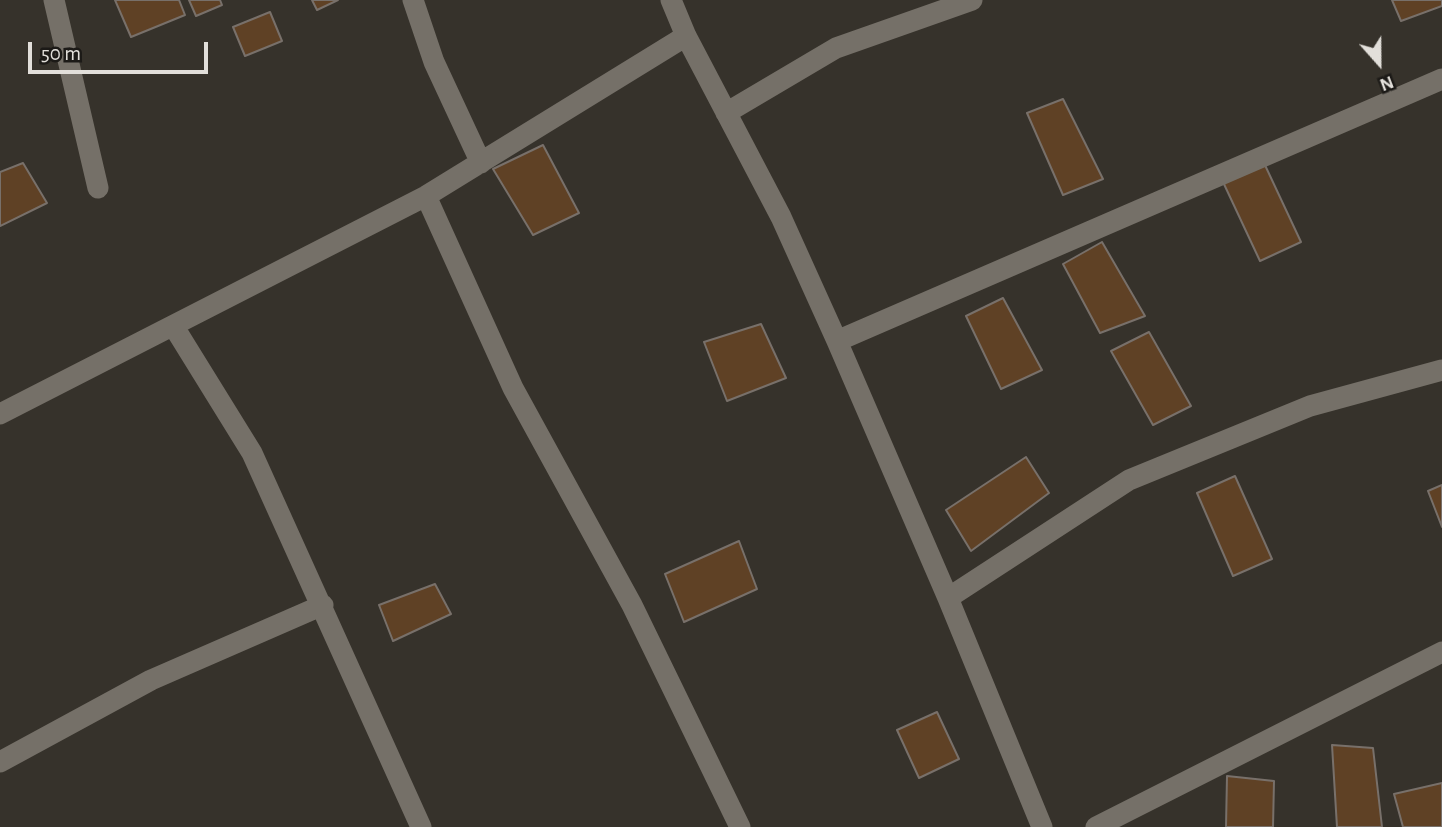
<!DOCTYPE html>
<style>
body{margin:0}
#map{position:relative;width:1442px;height:827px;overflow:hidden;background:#36322b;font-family:"Alegreya Sans",sans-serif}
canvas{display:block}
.north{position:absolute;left:1344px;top:28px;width:70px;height:70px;-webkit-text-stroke:5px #1c1a17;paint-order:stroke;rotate:159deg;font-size:19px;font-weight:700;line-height:28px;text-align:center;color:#e2dfda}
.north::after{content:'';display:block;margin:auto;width:24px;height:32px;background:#e2dfda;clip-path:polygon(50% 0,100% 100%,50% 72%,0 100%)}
.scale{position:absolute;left:28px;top:42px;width:180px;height:32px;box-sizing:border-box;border:4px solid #e2dfda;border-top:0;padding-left:9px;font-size:21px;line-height:24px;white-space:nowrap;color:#e2dfda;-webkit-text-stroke:5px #1c1a17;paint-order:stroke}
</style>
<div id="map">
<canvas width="1442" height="827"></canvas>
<div class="north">N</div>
<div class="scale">50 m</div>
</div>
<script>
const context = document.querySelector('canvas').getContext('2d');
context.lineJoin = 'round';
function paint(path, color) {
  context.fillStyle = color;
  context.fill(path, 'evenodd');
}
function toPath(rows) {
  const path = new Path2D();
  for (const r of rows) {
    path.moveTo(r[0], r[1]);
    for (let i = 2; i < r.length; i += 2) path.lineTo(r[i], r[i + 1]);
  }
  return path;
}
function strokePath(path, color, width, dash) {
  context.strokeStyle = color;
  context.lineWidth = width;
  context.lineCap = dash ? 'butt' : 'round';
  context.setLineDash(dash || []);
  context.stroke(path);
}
const building = toPath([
 [115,0,179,0,185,15,131,37,115,0],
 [189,0,220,0,222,5,196,16,189,0],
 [312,0,338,0,317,10,312,0],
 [1392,0,1442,0,1442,6,1401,21,1392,0],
 [270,12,282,41,245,56,233,27,270,12],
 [1063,99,1103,179,1063,195,1027,113,1063,99],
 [543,145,579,213,533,235,493,169,543,145],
 [23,163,47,203,0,226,0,172,23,163],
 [1264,163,1301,242,1260,261,1223,182,1264,163],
 [1102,242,1145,316,1100,333,1063,264,1102,242],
 [1003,298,1042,370,1001,389,966,316,1003,298],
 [761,324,786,378,727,401,704,342,761,324],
 [1149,332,1191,406,1153,425,1111,351,1149,332],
 [1026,457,1049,493,971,551,946,510,1026,457],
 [1235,476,1272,559,1233,576,1197,493,1235,476],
 [1442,485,1442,527,1428,491,1442,485],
 [739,541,757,589,684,622,665,574,739,541],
 [435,584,451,614,393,641,379,605,435,584],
 [937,712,959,759,919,778,897,730,937,712],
 [1332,745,1373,748,1382,827,1337,827,1332,745],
 [1227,776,1274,781,1273,827,1226,827,1227,776],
 [1442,783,1442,827,1403,827,1394,794,1442,783]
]);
paint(building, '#5f4125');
strokePath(building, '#78706a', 2);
strokePath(toPath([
 [54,0,98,188],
 [413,0,434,62,481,163],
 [671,0,686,36,781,217,837,341,948,598,1042,827],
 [726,113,836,48,972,0],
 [426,196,513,388,632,605,740,827],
 [174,327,252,453,421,827],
 [837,341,1442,79],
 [0,414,426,196,686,36],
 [948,598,1129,480,1310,406,1442,370],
 [0,762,151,680,323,605],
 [1096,827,1442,652]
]), '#757068', 21);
</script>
